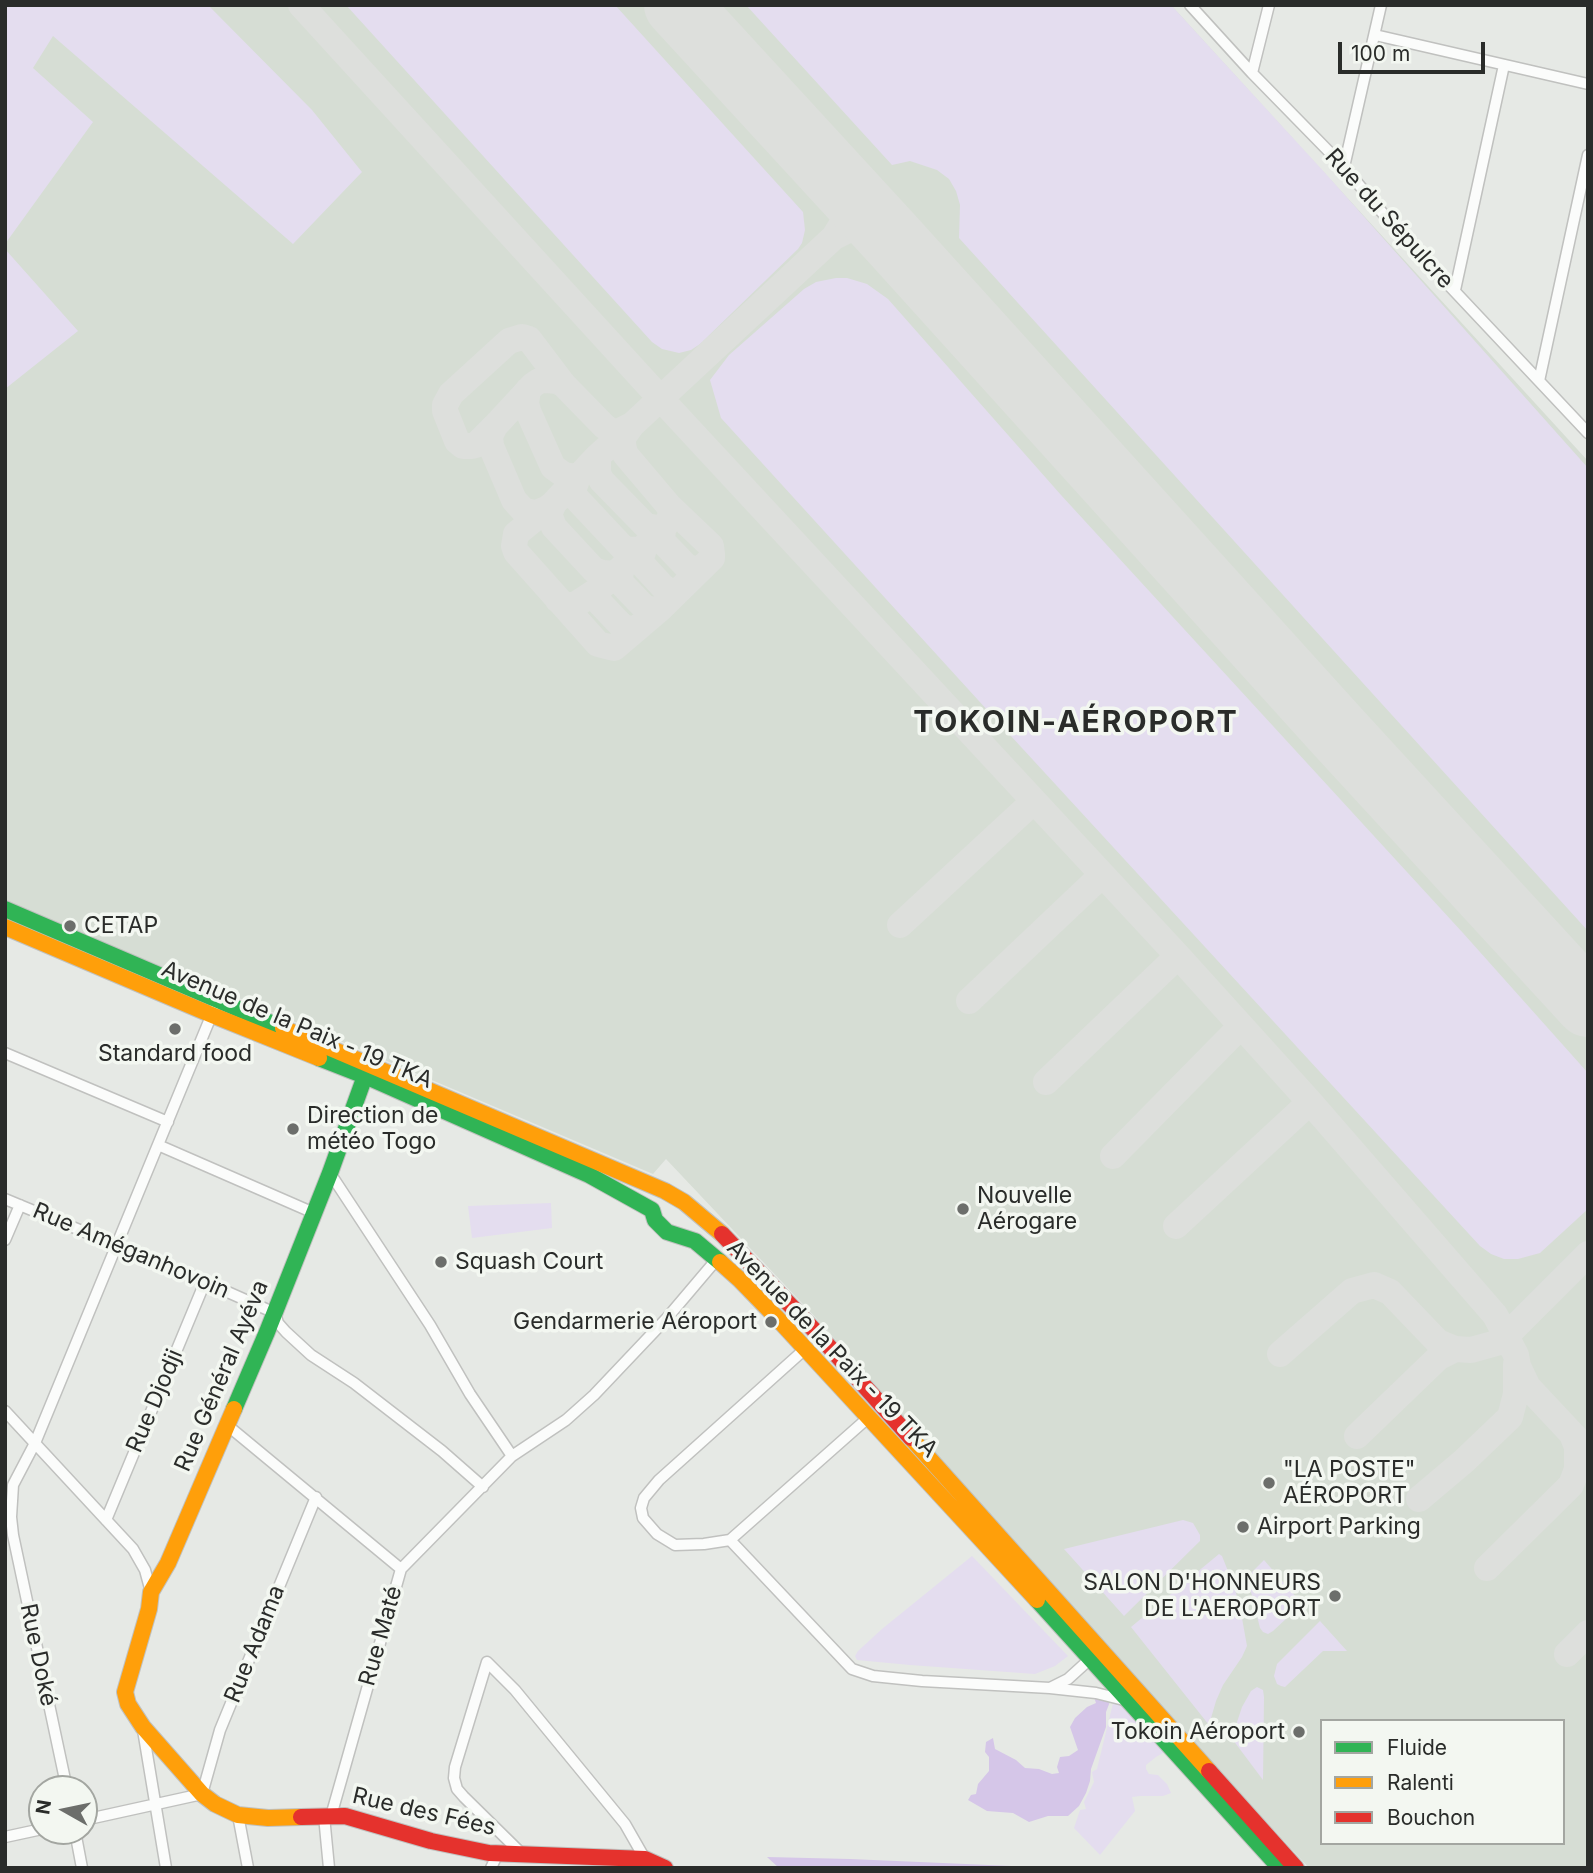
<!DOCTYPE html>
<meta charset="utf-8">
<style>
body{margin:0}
#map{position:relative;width:1593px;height:1873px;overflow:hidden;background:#e6e9e5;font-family:Inter,sans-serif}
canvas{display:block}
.frame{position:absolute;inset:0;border:7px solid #2a2c2a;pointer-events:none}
.legend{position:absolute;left:1320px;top:1719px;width:245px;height:126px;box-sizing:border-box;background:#f3f7f1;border:2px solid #a3a6a1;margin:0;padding:9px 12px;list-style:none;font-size:21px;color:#2a2c2a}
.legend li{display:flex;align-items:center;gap:14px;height:35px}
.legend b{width:35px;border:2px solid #a3a6a1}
.north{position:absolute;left:28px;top:1775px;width:70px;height:70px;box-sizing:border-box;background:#f3f7f1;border:2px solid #a3a6a1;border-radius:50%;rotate:279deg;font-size:19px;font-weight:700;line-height:28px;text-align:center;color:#2a2c2a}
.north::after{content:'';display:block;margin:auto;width:24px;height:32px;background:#6c6e6b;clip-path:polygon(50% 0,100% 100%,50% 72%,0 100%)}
.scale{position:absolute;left:1338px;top:42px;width:147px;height:32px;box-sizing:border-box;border:4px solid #2a2c2a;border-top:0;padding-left:9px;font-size:21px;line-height:24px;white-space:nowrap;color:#2a2c2a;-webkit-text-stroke:5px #f3f7f1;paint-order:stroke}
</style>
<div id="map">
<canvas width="1593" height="1873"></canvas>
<div class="frame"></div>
<ul class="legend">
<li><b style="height:9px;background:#30b455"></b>Fluide</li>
<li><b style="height:9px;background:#ff9f0a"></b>Ralenti</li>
<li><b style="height:9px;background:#e5322d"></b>Bouchon</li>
</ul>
<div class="north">N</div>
<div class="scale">100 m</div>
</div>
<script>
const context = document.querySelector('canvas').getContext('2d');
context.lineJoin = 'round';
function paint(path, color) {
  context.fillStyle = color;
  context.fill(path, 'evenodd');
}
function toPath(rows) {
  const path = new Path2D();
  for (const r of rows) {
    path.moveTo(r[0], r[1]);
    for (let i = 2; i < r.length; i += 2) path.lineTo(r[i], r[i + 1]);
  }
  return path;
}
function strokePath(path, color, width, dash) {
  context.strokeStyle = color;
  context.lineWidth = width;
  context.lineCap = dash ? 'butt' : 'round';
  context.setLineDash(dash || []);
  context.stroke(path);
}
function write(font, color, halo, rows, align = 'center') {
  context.font = font + ' Inter,sans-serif';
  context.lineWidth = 7;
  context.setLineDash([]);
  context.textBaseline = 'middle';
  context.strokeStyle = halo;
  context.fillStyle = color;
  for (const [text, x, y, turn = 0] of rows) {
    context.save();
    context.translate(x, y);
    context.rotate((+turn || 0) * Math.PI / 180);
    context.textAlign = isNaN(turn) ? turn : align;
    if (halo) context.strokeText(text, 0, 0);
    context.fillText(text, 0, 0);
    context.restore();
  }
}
paint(toPath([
 [5,5,1171,5,1588,461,1588,1868,1309,1868,1139,1683,817,1319,666,1159,653,1174,220,990,5,903],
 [1322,1721,1563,1721,1563,1843,1322,1843]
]), '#d6ddd4');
paint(toPath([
 [5,5,208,5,312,110,362,172,293,244,53,36,33,68,93,122,5,244],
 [346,5,615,5,803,212,805,230,802,243,798,249,700,344,691,350,679,353,662,349,652,342],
 [746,5,1171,5,1326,174,1588,468,1588,931,959,238,960,205,956,191,949,179,937,170,910,161,892,165],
 [5,249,78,331,5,389],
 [836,278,847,278,867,284,888,299,1061,495,1463,933,1588,1073,1588,1209,1540,1253,1518,1259,1504,1259,1491,1254,1480,1246,999,723,721,418,710,380,729,355,804,289,816,282],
 [551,1203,552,1228,472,1238,468,1206],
 [1183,1520,1193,1523,1200,1535,1200,1541,1124,1616,1064,1549],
 [1219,1554,1222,1556,1234,1586,1240,1607,1247,1646,1242,1657,1223,1685,1216,1701,1209,1725,1131,1627],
 [972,1556,1068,1656,1055,1666,1035,1674,910,1665,857,1660,855,1656,858,1651,882,1629],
 [1264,1560,1302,1604,1273,1631,1268,1634,1263,1632,1260,1628,1249,1584,1252,1572],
 [1320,1621,1347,1651,1323,1651,1285,1687,1281,1686,1277,1684,1274,1676,1277,1664],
 [1257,1687,1263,1690,1264,1697,1263,1780,1233,1740,1236,1725,1242,1707,1251,1691],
 [1114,1699,1126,1700,1168,1750,1156,1757,1146,1765,1146,1769,1149,1774,1158,1775,1167,1784,1171,1793,1163,1796,1140,1796,1132,1797,1135,1811,1100,1855,1074,1828,1080,1810,1086,1809,1084,1802,1094,1782,1092,1772,1097,1769]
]), '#e4ddef');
paint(toPath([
 [1094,1697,1111,1699,1106,1712,1106,1727,1091,1769,1090,1781,1086,1793,1079,1806,1068,1816,1048,1816,1029,1822,1013,1813,987,1811,968,1800,971,1795,976,1794,978,1784,989,1771,989,1757,985,1752,986,1742,993,1738,995,1749,1016,1760,1025,1768,1039,1769,1052,1774,1059,1773,1057,1767,1060,1757,1069,1756,1078,1750,1070,1727,1075,1718,1087,1707,1096,1703],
 [767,1857,850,1859,1058,1868,779,1868]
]), '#d5c6e8');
strokePath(toPath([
 [301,5,661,399,1178,956,1310,1102,1495,1315,1516,1355,1518,1366,1528,1387,1588,1451],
 [840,184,846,196,846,202,842,224,834,237,850,229,868,228,881,232,894,241],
 [563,384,557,381,546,380,539,381,533,385,495,426,476,445,472,446,463,446,457,441,445,411,445,405,451,394,509,341,522,337,529,339,563,384,604,426,611,431,618,432,632,425,622,439,625,454,669,506,711,546,712,554,712,558,661,608,614,648,598,644,516,552,514,546,516,534,554,503,598,456,632,425,834,237],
 [528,390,526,403,528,411,553,467,564,475,578,477,573,491,576,498,623,548,631,550,644,549],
 [495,426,490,436,491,446,514,500,523,510,530,512,536,513,546,509],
 [598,456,598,474,602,481,646,526,663,529,662,541],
 [554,503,549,514,554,527,594,570,602,573,616,574],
 [654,538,662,541,688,568,701,569],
 [644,549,640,562,665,589,671,591,678,590],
 [621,570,620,579,621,583,644,607,653,610,661,608],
 [598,590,598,601,617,621,624,628,636,629],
 [558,600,565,605,575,605,598,590,663,529,670,518,671,514,669,506],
 [900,925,1034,801],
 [969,1001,1102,875],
 [1046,1082,1178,956],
 [1113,1156,1240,1027],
 [1176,1226,1310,1102],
 [1280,1354,1352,1291,1374,1285,1390,1292,1438,1342,1455,1349,1471,1350,1500,1342,1588,1254],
 [1357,1436,1439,1357,1455,1349],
 [1419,1499,1464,1461,1510,1417,1516,1394,1516,1364],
 [1487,1568,1571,1485,1577,1469,1577,1447,1573,1437],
 [1567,1654,1588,1633]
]), '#dddfdc', 26);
strokePath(toPath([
 [677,5,894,241,1338,732,1588,1004]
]), '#dddfdc', 66);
const street = toPath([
 [1190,5,1252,73,1344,167,1396,229,1588,433],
 [1375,35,1588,84],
 [1252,73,1269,5],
 [1344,167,1381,5],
 [1455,290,1504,65],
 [1539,381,1588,155],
 [5,1053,168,1122],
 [158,1145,314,1213],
 [330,1173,430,1325,470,1394,512,1456],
 [5,1199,205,1282,275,1313,278,1323,286,1332,311,1355,354,1383,442,1451,483,1487],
 [5,1240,20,1205],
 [805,1349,659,1480,644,1498,641,1508,643,1518,657,1534,675,1545,704,1544,730,1540,869,1417],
 [5,1411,133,1549,145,1570,151,1592],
 [227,1425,401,1569],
 [106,1520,205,1282],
 [730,1540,852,1669,873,1676,922,1681,1050,1688,1096,1693,1128,1701],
 [1050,1688,1068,1679,1090,1659],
 [143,1730,166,1868],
 [67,1789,13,1535,11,1517,13,1485,35,1443,214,1009],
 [238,1815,248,1868],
 [324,1816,329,1868],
 [331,1816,401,1569,512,1456,566,1420,594,1395,667,1318,717,1259],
 [84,1820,202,1794,220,1730,316,1497],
 [75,1831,82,1868],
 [5,1837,42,1829],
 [522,1854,464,1797,457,1789,454,1778,455,1767,487,1662,515,1690,625,1824,645,1859],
 [491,1868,498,1853]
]);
const fast = toPath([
 [5,909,283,1028],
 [319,1058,365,1076,589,1175,652,1210,655,1220,667,1232,695,1241,720,1262],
 [234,1409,267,1332,330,1173,365,1076],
 [1037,1600,1280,1868]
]);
const slow = toPath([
 [5,927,212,1015,319,1058],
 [283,1028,665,1191,684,1202,722,1234],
 [720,1262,739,1279,776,1317,1037,1600],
 [234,1409,168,1563,151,1592,149,1609,125,1692,128,1704,143,1727,202,1794,215,1804,238,1815,268,1818,301,1817],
 [911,1438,1209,1771]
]);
const jam = toPath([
 [722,1234,815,1331,911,1438],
 [1209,1771,1296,1868],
 [301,1817,345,1816,431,1841,489,1853,645,1859,665,1868]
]);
strokePath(street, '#c0c1bf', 13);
strokePath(fast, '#c0c1bf', 18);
strokePath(slow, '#c0c1bf', 18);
strokePath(jam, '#c0c1bf', 18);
strokePath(street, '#fbfcfb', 10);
strokePath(fast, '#30b455', 16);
strokePath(slow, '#ff9f0a', 16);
strokePath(jam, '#e5322d', 16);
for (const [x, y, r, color] of [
 [70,926,7,"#6c6e6b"],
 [175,1029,7,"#6c6e6b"],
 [293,1129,7,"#6c6e6b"],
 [963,1209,7,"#6c6e6b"],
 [441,1262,7,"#6c6e6b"],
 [771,1322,7,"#6c6e6b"],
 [1269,1483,7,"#6c6e6b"],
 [1243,1527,7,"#6c6e6b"],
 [1335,1596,7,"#6c6e6b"],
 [1299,1732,7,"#6c6e6b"]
]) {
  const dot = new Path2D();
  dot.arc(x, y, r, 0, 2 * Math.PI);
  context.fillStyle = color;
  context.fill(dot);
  strokePath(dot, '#f3f7f1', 2.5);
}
write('23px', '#2a2c2a', '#f3f7f1', [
 ["Rue du Sépulcre",1389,219,48],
 ["Avenue de la Paix - 19 TKA",297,1025,23],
 ["Rue Améganhovoin",131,1251,23],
 ["Avenue de la Paix - 19 TKA",832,1349,46],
 ["Rue Général Ayéva",222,1376,-67],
 ["Rue Djodji",155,1401,-67],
 ["Rue Maté",381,1636,-74],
 ["Rue Adama",255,1644,-68],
 ["Rue Doké",38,1655,78],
 ["Rue des Fées",424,1812,13]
]);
write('23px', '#2a2c2a', '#f3f7f1', [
 ["CETAP",84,926],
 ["Standard food",175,1054,"center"],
 ["Direction de",307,1116],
 ["météo Togo",307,1142],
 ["Nouvelle",977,1196],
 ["Aérogare",977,1222],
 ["Squash Court",455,1262],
 ["Gendarmerie Aéroport",757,1322,"right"],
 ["\"LA POSTE\"",1283,1470],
 ["AÉROPORT",1283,1496],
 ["Airport Parking",1257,1527],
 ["SALON D'HONNEURS",1321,1583,"right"],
 ["DE L'AEROPORT",1321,1609,"right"],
 ["Tokoin Aéroport",1285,1732,"right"]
], 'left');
context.letterSpacing = '2px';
write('bold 30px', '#2a2c2a', '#f3f7f1', [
 ["TOKOIN-AÉROPORT",1076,723]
]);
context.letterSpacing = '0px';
</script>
